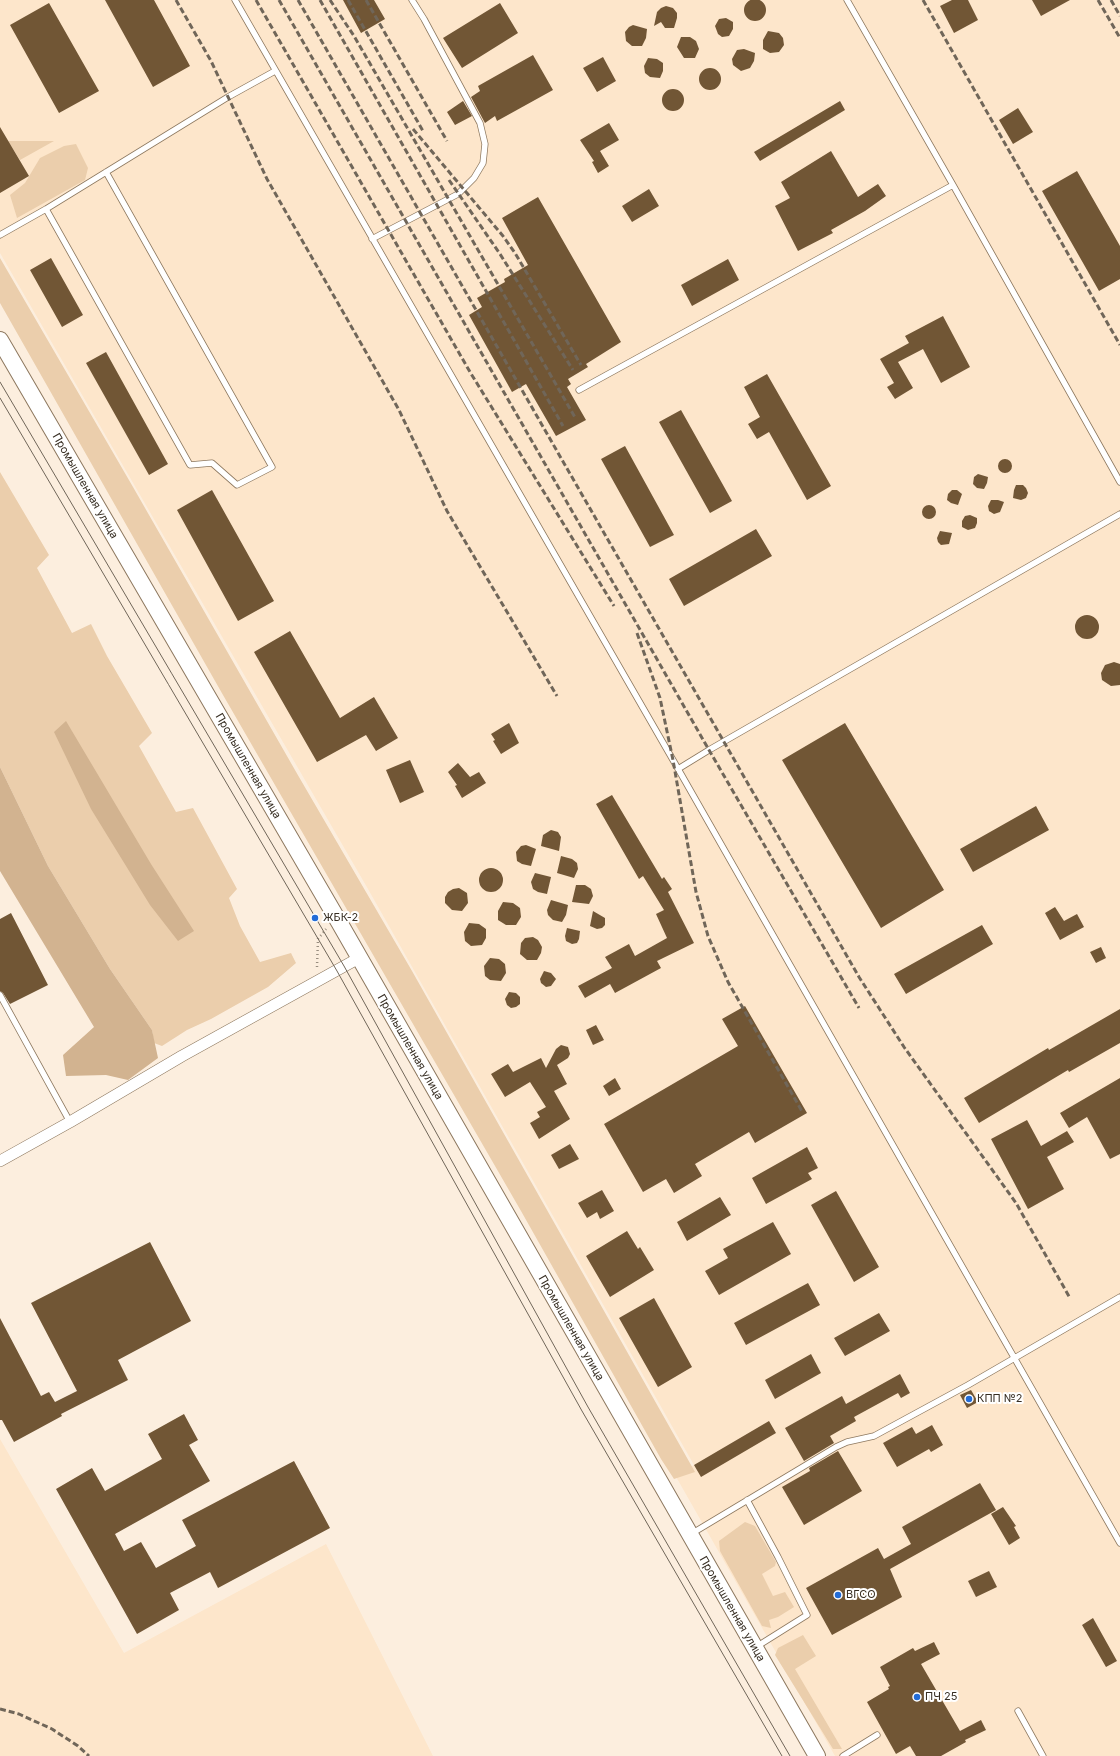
<!DOCTYPE html>
<meta charset="utf-8">
<style>
body{margin:0}
canvas{display:block;background:#fceede}
</style>
<canvas width="1120" height="1756"></canvas>
<script>
const context = document.querySelector('canvas').getContext('2d');
context.lineJoin = 'round';
function paint(path, color) {
  context.fillStyle = color;
  context.fill(path, 'evenodd');
}
function toPath(rows) {
  const path = new Path2D();
  for (const r of rows) {
    if (r.length === 3) {
      path.moveTo(r[0] + r[2], r[1]);
      path.arc(r[0], r[1], r[2], 0, 2 * Math.PI);
      continue;
    }
    path.moveTo(r[0], r[1]);
    for (let i = 2; i < r.length; i += 2) path.lineTo(r[i], r[i + 1]);
  }
  return path;
}
function strokePath(path, color, width, dash) {
  context.strokeStyle = color;
  context.lineWidth = width;
  context.lineCap = dash ? 'butt' : 'round';
  context.setLineDash(dash || []);
  context.stroke(path);
}
function write(font, color, halo, rows, align = 'center') {
  context.font = font + ' Inter,sans-serif';
  context.lineWidth = 4;
  context.setLineDash([]);
  context.textBaseline = 'middle';
  context.strokeStyle = halo;
  context.fillStyle = color;
  for (const [text, x, y, turn = 0] of rows) {
    context.save();
    context.translate(x, y);
    context.rotate((+turn || 0) * Math.PI / 180);
    context.textAlign = isNaN(turn) ? turn : align;
    if (halo) context.strokeText(text, 0, 0);
    context.fillText(text, 0, 0);
    context.restore();
  }
}
paint(toPath([
 [0,0,1120,0,1120,1756,835,1756,675,1475,694,1465,368,889,0,253],
 [0,1439,124,1653,326,1544,433,1756,0,1756]
]), '#fde6cb');
paint(toPath([
 [8,141,54,141,20,160],
 [76,144,88,168,85,180,17,218,10,195,25,183,40,158,64,146],
 [0,258,133,487,299,777,412,971,695,1472,674,1479,661,1459,521,1211,223,695,0,303],
 [0,472,49,555,37,568,72,633,91,624,107,656,152,733,139,746,176,812,193,808,237,889,229,898,240,926,260,962,291,953,296,963,268,987,211,1019,187,1030,162,1046,154,1043,152,1030,110,969,48,866,0,767],
 [745,1522,755,1526,776,1562,775,1566,762,1574,773,1596,785,1592,794,1607,778,1617,769,1620,771,1628,762,1626,720,1551,719,1541],
 [803,1635,816,1656,795,1669,842,1749,833,1749,775,1655,778,1648]
]), '#ebceac');
paint(toPath([
 [66,721,151,864,194,931,178,941,150,905,91,809,54,732],
 [0,767,48,866,110,969,152,1030,158,1058,128,1080,106,1075,66,1076,63,1055,94,1027,0,871]
]), '#d2b390');
paint(toPath([
 [755,10,11],
 [105,0,154,0,190,66,153,87],
 [343,0,374,0,385,19,361,33],
 [952,0,968,0,978,20,954,33,940,6],
 [1032,0,1070,0,1041,16],
 [49,3,99,91,59,113,10,25],
 [500,3,518,33,462,68,443,38],
 [666,6,673,8,677,13,677,18,674,28,665,28,661,22,654,26,657,12,661,8],
 [726,18,733,22,733,29,729,36,722,37,718,34,715,26,719,19],
 [633,25,647,29,646,38,642,46,632,46,626,41,625,32,629,27],
 [768,31,779,33,783,38,784,45,779,52,770,53,763,49,763,40],
 [681,37,690,37,696,41,699,49,695,58,684,58,677,47],
 [744,49,755,53,754,61,750,68,741,71,733,65,732,59,737,50],
 [533,55,553,90,497,121,495,116,485,123,471,97,480,91,478,86],
 [603,57,616,81,597,92,583,68],
 [648,58,657,59,663,63,663,71,660,78,650,77,645,73,644,66],
 [710,79,11],
 [673,100,11],
 [463,101,472,116,455,125,447,112],
 [840,101,845,110,760,161,754,152],
 [1018,108,1033,132,1013,144,999,120],
 [609,123,619,140,600,151,609,166,598,173,592,162,594,161,580,140],
 [0,127,29,176,0,193],
 [831,151,858,197,878,184,886,196,865,211,831,230,833,233,798,251,775,206,790,198,781,182],
 [1077,171,1120,246,1120,279,1099,291,1042,191],
 [649,189,659,206,632,222,622,206],
 [538,197,621,342,586,364,588,367,568,379,571,384,567,387,586,420,556,436,526,384,512,392,469,315,482,307,477,298,505,282,504,279,528,265,502,218],
 [51,258,83,315,62,327,30,270],
 [728,259,739,280,692,306,681,285],
 [943,316,970,367,941,383,923,349,898,362,913,388,895,399,887,387,894,383,880,359,909,343,905,336],
 [106,352,168,464,149,475,86,363],
 [767,374,831,486,807,500,769,432,757,439,748,424,760,417,744,387],
 [681,410,732,501,710,513,659,422],
 [625,446,674,535,650,547,601,459],
 [1005,466,7],
 [978,474,988,477,987,483,984,489,977,488,973,484,974,477],
 [1016,485,1023,485,1026,488,1028,493,1026,498,1021,500,1013,498,1014,490],
 [212,490,274,601,238,621,177,510],
 [952,490,957,490,962,494,958,505,951,503,947,500,948,494],
 [991,500,998,500,1004,502,1000,512,994,514,989,511,988,506],
 [929,512,7],
 [970,515,977,518,977,523,975,528,968,530,962,527,962,521,965,516],
 [756,529,772,556,684,606,669,579],
 [940,531,952,533,949,544,941,545,938,542,937,538],
 [1087,627,12],
 [290,631,340,718,374,697,398,738,376,751,366,735,317,762,254,652],
 [1114,662,1120,664,1120,685,1111,686,1102,680,1101,673,1105,665],
 [509,723,519,743,501,754,493,741,495,740,491,734],
 [845,723,944,890,881,928,782,760],
 [410,760,424,792,400,803,386,770],
 [458,763,470,777,479,772,486,783,462,798,455,786,457,785,448,772],
 [612,795,662,879,664,877,672,889,668,892,694,943,657,961,661,968,615,993,610,984,585,998,578,986,612,968,605,957,629,944,635,956,667,938,656,914,664,910,643,876,639,879,596,804],
 [1036,806,1049,830,973,872,960,849],
 [551,830,558,832,561,837,559,851,541,846,543,835],
 [521,846,526,845,536,849,531,866,522,864,517,861,516,852],
 [561,856,572,859,577,863,578,869,574,878,557,873],
 [491,880,12],
 [535,873,551,877,547,894,538,892,533,889,531,882],
 [576,885,585,885,591,889,593,896,589,904,572,902],
 [459,888,467,893,468,903,462,911,452,910,445,903,445,897,448,892,453,889],
 [551,900,568,905,566,915,562,922,553,920,548,915,547,910],
 [503,902,513,903,520,908,521,917,516,925,506,925,498,920,498,911],
 [1055,907,1064,921,1077,914,1084,927,1060,940,1045,913],
 [593,911,605,918,605,925,602,928,597,929,590,926],
 [11,913,48,985,10,1004,3,993,0,991,0,919],
 [469,923,479,924,486,929,486,938,482,945,471,946,465,941,464,932],
 [982,925,993,944,906,994,894,974],
 [567,928,580,931,579,939,577,943,572,944,566,941,565,936],
 [533,937,538,940,542,947,541,953,537,960,527,960,520,954,521,943,525,938],
 [1101,947,1106,958,1096,963,1090,952],
 [490,958,499,959,505,964,506,973,501,981,490,980,485,976,484,966],
 [544,971,551,973,556,979,551,986,546,987,541,983,540,979],
 [509,992,516,993,520,997,520,1004,516,1007,511,1008,507,1005,505,999],
 [745,1006,807,1113,755,1143,749,1132,695,1164,702,1176,674,1193,666,1179,643,1192,604,1124,738,1046,722,1019],
 [1120,1009,1120,1043,1069,1072,1068,1070,979,1123,964,1098,1048,1048,1049,1050],
 [596,1025,604,1040,593,1045,586,1030],
 [561,1045,568,1047,570,1054,568,1058,557,1065,567,1084,554,1091,570,1119,539,1139,530,1123,540,1117,537,1112,546,1107,530,1082,505,1097,491,1074,508,1064,513,1072,541,1058,546,1068,556,1049],
 [615,1078,621,1089,609,1096,603,1086],
 [1120,1078,1120,1154,1110,1159,1087,1117,1069,1128,1060,1113],
 [1027,1120,1041,1146,1067,1131,1074,1142,1047,1157,1064,1189,1028,1209,991,1139],
 [570,1144,579,1159,559,1169,551,1155],
 [807,1147,818,1168,808,1173,812,1179,766,1204,752,1178],
 [602,1190,614,1211,600,1219,597,1212,587,1218,578,1203],
 [836,1191,879,1267,854,1282,811,1205],
 [720,1197,731,1215,687,1241,677,1222],
 [773,1222,791,1254,719,1295,705,1271,728,1258,723,1249],
 [627,1231,638,1249,640,1247,654,1270,610,1297,586,1256],
 [150,1242,191,1321,118,1360,128,1380,61,1414,62,1416,14,1442,2,1420,0,1420,0,1318,41,1396,49,1392,55,1402,77,1391,31,1303],
 [808,1283,820,1305,746,1345,734,1323],
 [654,1298,692,1367,658,1387,619,1318],
 [879,1313,890,1331,845,1356,834,1338],
 [811,1354,821,1373,775,1399,765,1380],
 [900,1374,910,1393,901,1398,898,1393,854,1417,856,1421,830,1436,834,1443,804,1461,785,1428,842,1396,846,1404],
 [971,1390,978,1402,967,1408,960,1395],
 [184,1414,198,1440,189,1445,210,1481,115,1534,124,1551,141,1542,156,1568,196,1546,182,1520,294,1461,330,1528,218,1588,210,1572,170,1593,179,1610,137,1634,56,1489,92,1468,105,1491,162,1459,148,1434],
 [769,1421,776,1433,701,1477,694,1465],
 [932,1425,943,1445,931,1452,929,1449,897,1467,883,1443,912,1427,916,1434],
 [838,1451,862,1491,804,1525,782,1487,810,1471,809,1468],
 [980,1483,996,1510,890,1569,902,1597,832,1635,806,1588,878,1548,884,1559,911,1544,902,1527],
 [1003,1507,1016,1526,1014,1527,1020,1538,1009,1545,991,1514],
 [989,1571,997,1587,976,1597,968,1581],
 [1093,1618,1117,1661,1106,1667,1082,1625],
 [934,1642,940,1654,921,1664,960,1731,981,1720,986,1730,965,1740,966,1742,941,1756,916,1756,910,1746,896,1754,867,1702,889,1689,888,1687,890,1686,880,1667,913,1648,915,1651]
]), '#715635');
const lane = toPath([
 [235,0,673,760,1120,1543],
 [847,0,953,185,1120,482],
 [46,209,190,465,212,463,237,485,272,467,106,172],
 [0,235,46,209,228,97,275,71],
 [372,239,458,194,474,178,483,163,485,144,480,123,424,19,412,0],
 [579,390,953,185],
 [678,769,709,750,1120,514],
 [0,995,70,1122],
 [747,1500,778,1557,807,1615,756,1647],
 [691,1534,836,1447,847,1442,874,1436,968,1385,1120,1297],
 [1018,1711,1043,1756],
 [843,1756,877,1735]
]);
const street = toPath([
 [0,1161,70,1122,182,1056,359,958]
]);
const secondary = toPath([
 [0,340,339,922,817,1756]
]);
strokePath(lane, '#8d785f', 7);
strokePath(street, '#8d785f', 12);
strokePath(secondary, '#8d785f', 18);
strokePath(toPath([
 [317,967,318,939,326,929]
]), '#988d7f', 2.5, [1, 3]);
strokePath(lane, '#fff', 5.5);
strokePath(street, '#fff', 11);
strokePath(secondary, '#fff', 16);
strokePath(toPath([
 [0,382,344,966,588,1407,790,1756],
 [0,398,337,971,582,1411,782,1756]
]), '#706659', 1);
strokePath(toPath([
 [176,0,211,61,267,179,399,410,447,511,557,696],
 [256,0,470,372,614,606],
 [279,0,709,750,859,1008],
 [298,0,859,977,904,1047,1016,1203,1070,1298],
 [320,0,563,426],
 [330,0,354,36,576,419],
 [348,0,423,131],
 [366,0,447,141],
 [923,0,1120,345],
 [1098,0,1120,38],
 [1111,0,1120,16],
 [413,129,503,236,515,253,581,365],
 [449,180,500,254,573,370],
 [637,633,660,698,673,760,696,892,708,936,728,982,803,1113],
 [0,1709,19,1714,52,1729,78,1746,89,1756]
]), '#706659', 3, [6, 3]);
for (const [x, y, r, color] of [
 [315,918,4,"#236cd7"],
 [969,1399,4,"#236cd7"],
 [838,1595,4,"#236cd7"],
 [917,1697,4,"#236cd7"]
]) {
  const dot = new Path2D();
  dot.arc(x, y, r, 0, 2 * Math.PI);
  context.fillStyle = color;
  context.fill(dot);
  strokePath(dot, '#fff', 1.5);
}
write('11px', '#372e23', '#fff', [
 ["Промышленная улица",85,486,60],
 ["Промышленная улица",248,766,60],
 ["Промышленная улица",410,1047,60],
 ["Промышленная улица",571,1328,60],
 ["Промышленная улица",732,1609,60]
]);
write('11px', '#372e23', '#fff', [
 ["ЖБК-2",323,918],
 ["КПП №2",977,1399],
 ["ВГСО",846,1595],
 ["ПЧ 25",925,1697]
], 'left');
</script>
